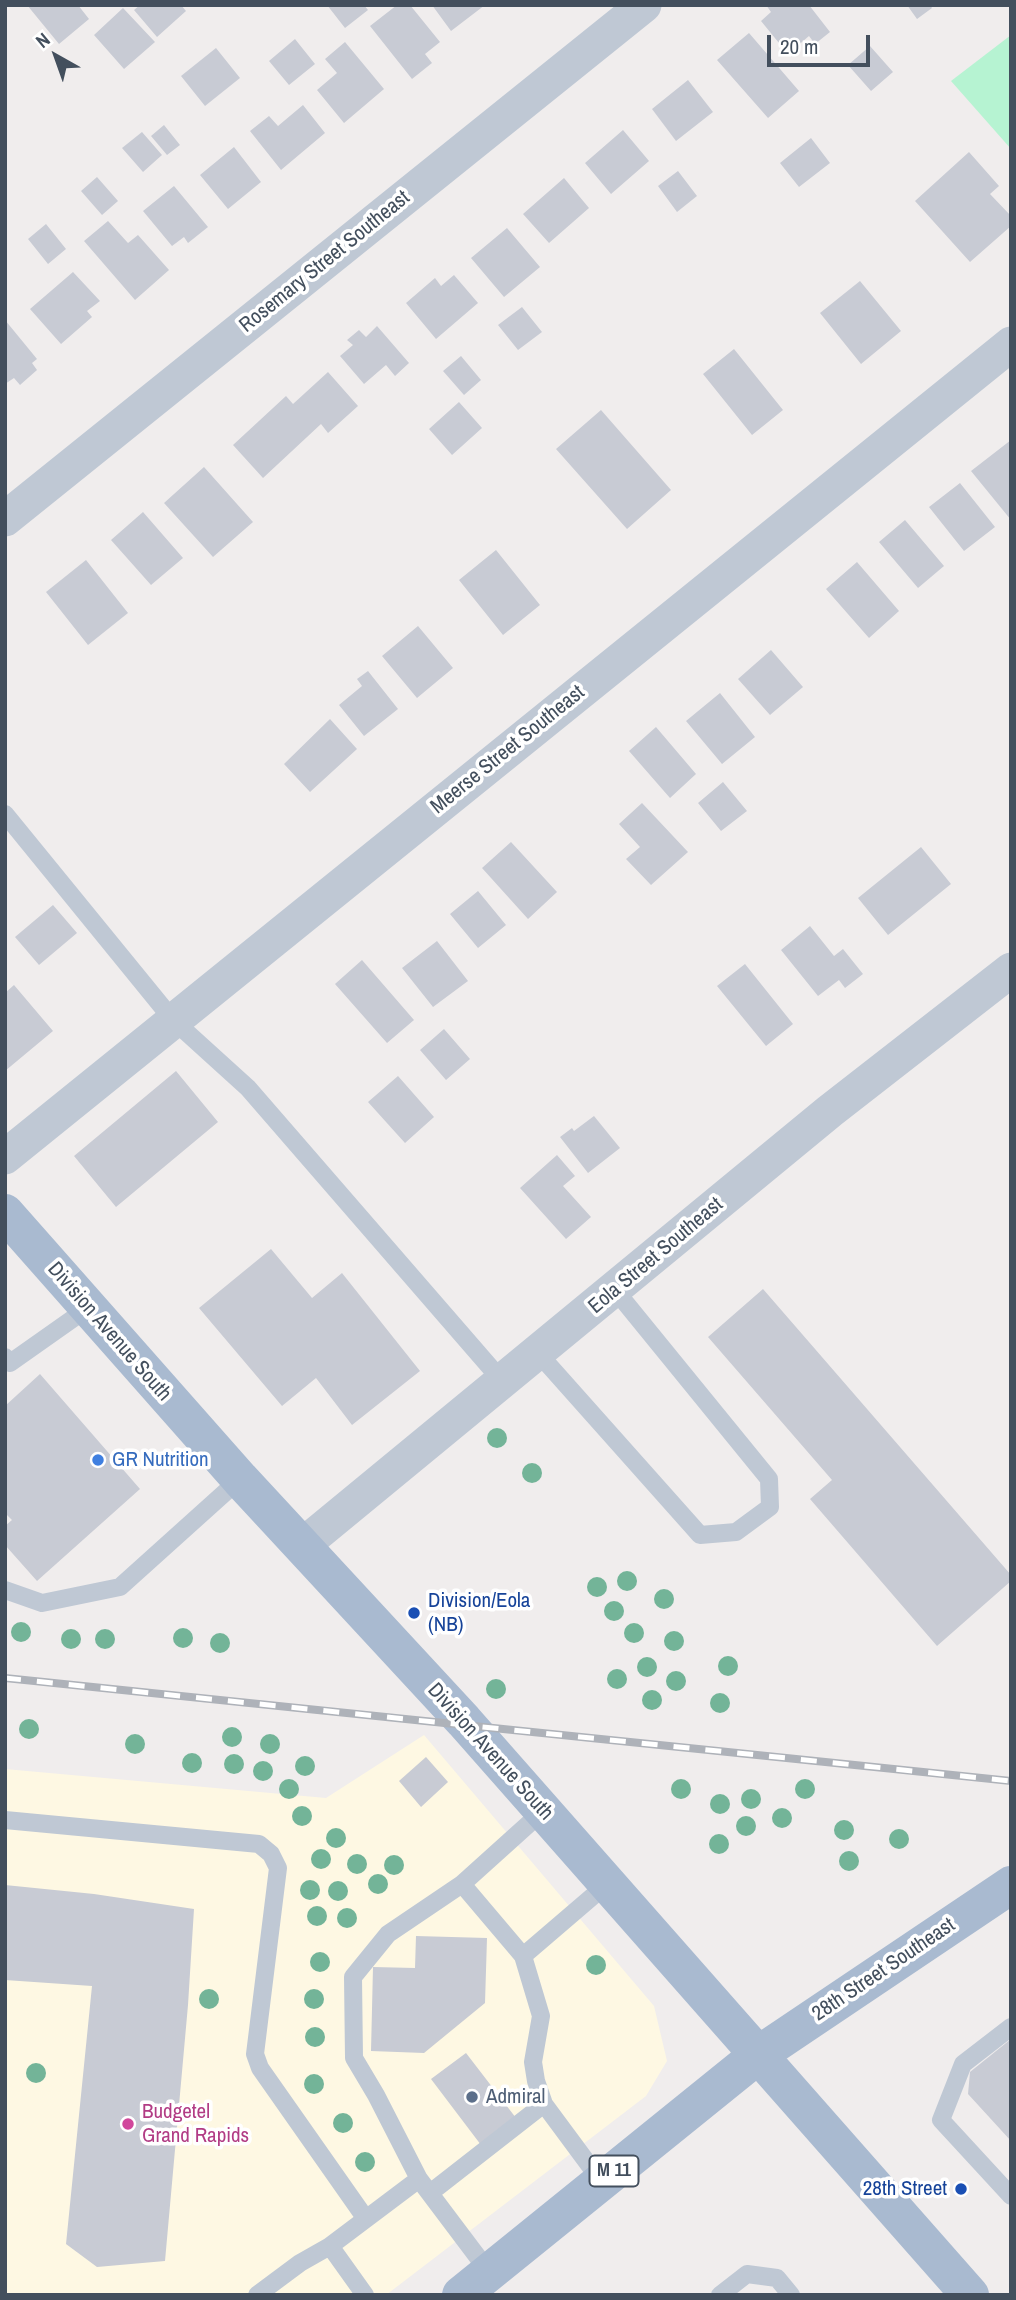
<!DOCTYPE html>
<style>
body{margin:0}
#map{position:relative;width:1016px;height:2300px;overflow:hidden;background:#f0eded;font-family:"Archivo Narrow",sans-serif}
canvas{display:block}
.frame{position:absolute;inset:0;border:7px solid #434f5d;pointer-events:none}
.north{position:absolute;left:21px;top:21px;width:70px;height:70px;-webkit-text-stroke:5px #fff;paint-order:stroke;rotate:320deg;font-size:19px;font-weight:700;line-height:28px;text-align:center;color:#434f5d}
.north::after{content:'';display:block;margin:auto;width:24px;height:32px;background:#434f5d;clip-path:polygon(50% 0,100% 100%,50% 72%,0 100%)}
.scale{position:absolute;left:767px;top:35px;width:103px;height:32px;box-sizing:border-box;border:4px solid #434f5d;border-top:0;padding-left:9px;font-size:21px;line-height:24px;white-space:nowrap;color:#434f5d;-webkit-text-stroke:5px #fff;paint-order:stroke}
</style>
<div id="map">
<canvas width="1016" height="2300"></canvas>
<div class="frame"></div>
<div class="north">N</div>
<div class="scale">20 m</div>
</div>
<script>
const context = document.querySelector('canvas').getContext('2d');
context.lineJoin = 'round';
function paint(path, color) {
  context.fillStyle = color;
  context.fill(path, 'evenodd');
}
function toPath(rows) {
  const path = new Path2D();
  for (const r of rows) {
    path.moveTo(r[0], r[1]);
    for (let i = 2; i < r.length; i += 2) path.lineTo(r[i], r[i + 1]);
  }
  return path;
}
function strokePath(path, color, width, dash) {
  context.strokeStyle = color;
  context.lineWidth = width;
  context.lineCap = dash ? 'butt' : 'round';
  context.setLineDash(dash || []);
  context.stroke(path);
}
function write(font, color, halo, rows, align = 'center') {
  context.font = font + ' "Archivo Narrow",sans-serif';
  context.lineWidth = 7;
  context.setLineDash([]);
  context.textBaseline = 'middle';
  context.strokeStyle = halo;
  context.fillStyle = color;
  for (const [text, x, y, turn = 0] of rows) {
    context.save();
    context.translate(x, y);
    context.rotate((+turn || 0) * Math.PI / 180);
    context.textAlign = isNaN(turn) ? turn : align;
    if (halo) context.strokeText(text, 0, 0);
    context.fillText(text, 0, 0);
    context.restore();
  }
}
paint(toPath([
 [424,1735,654,2006,667,2061,646,2096,386,2295,5,2295,5,1769,326,1798]
]), '#fef8e3');
paint(toPath([
 [1011,35,1011,149,951,81]
]), '#b6f3d2');
paint(toPath([
 [27,5,78,5,89,19,59,44],
 [140,5,181,5,186,11,157,37,134,10],
 [327,5,364,5,368,10,345,28],
 [397,5,410,5,440,42,425,54,432,63,412,79,370,26],
 [432,5,485,5,451,31],
 [766,5,809,5,830,32,815,44,809,36,788,54,761,21,771,12],
 [907,5,930,5,932,8,917,19],
 [123,8,155,42,124,69,94,35],
 [749,33,799,91,768,118,717,60],
 [295,39,315,64,289,85,269,61],
 [345,42,384,89,344,123,317,90,337,73,325,59],
 [870,46,893,72,871,91,848,65],
 [216,48,240,78,205,106,181,76],
 [688,80,713,112,676,141,652,109],
 [303,105,325,133,281,170,250,131,269,116,278,126],
 [164,125,180,145,167,155,151,136],
 [623,130,649,161,611,194,585,163],
 [142,132,162,155,143,172,122,148],
 [811,138,830,163,799,187,780,163],
 [234,147,261,182,228,209,200,175],
 [969,152,999,186,990,194,1011,216,1011,226,970,262,915,201],
 [678,171,697,196,677,212,658,186],
 [97,177,118,201,102,215,81,191],
 [564,178,589,208,549,243,523,214],
 [174,186,208,227,188,243,184,237,172,246,143,211],
 [108,221,128,243,138,235,169,270,135,300,84,241],
 [46,224,66,249,48,264,28,239],
 [507,228,540,267,504,297,471,258],
 [73,272,100,301,87,311,92,317,61,344,30,309],
 [454,275,478,303,436,339,406,303,435,278,441,286],
 [860,281,901,331,861,364,820,313],
 [522,307,542,332,518,350,498,325],
 [5,320,37,359,32,363,37,370,20,385,14,378,5,384],
 [377,326,409,363,395,376,386,365,364,384,340,356,353,345,347,340,359,330,366,337],
 [734,349,783,410,752,435,703,374],
 [461,356,481,380,464,395,443,371],
 [328,372,358,406,328,433,321,424,263,478,233,445,286,396,293,404],
 [459,402,482,428,452,455,429,429],
 [601,410,671,490,627,529,556,449],
 [1011,440,1011,520,971,471],
 [204,467,253,522,213,557,164,503],
 [960,483,995,527,964,551,929,507],
 [143,512,183,558,151,585,111,540],
 [905,520,944,566,918,588,879,542],
 [496,550,540,605,503,635,459,580],
 [86,560,128,613,88,645,46,592],
 [857,562,899,611,869,638,826,589],
 [418,626,453,668,417,698,382,656],
 [771,650,803,687,770,715,738,679],
 [368,671,398,709,364,736,339,705,362,686,357,679],
 [720,693,755,737,722,764,686,721],
 [330,719,357,749,310,792,284,764],
 [656,727,696,774,670,798,629,751],
 [723,782,747,811,721,831,698,803],
 [642,803,688,852,651,885,626,859,640,847,619,824],
 [511,842,557,892,528,919,482,868],
 [921,847,951,884,888,935,858,898],
 [478,891,506,925,478,948,450,914],
 [53,905,77,933,39,965,15,937],
 [810,926,834,956,843,949,863,974,845,988,839,980,818,996,781,950],
 [437,941,468,981,433,1007,402,968],
 [362,960,414,1020,387,1043,335,984],
 [745,964,793,1024,766,1046,717,986],
 [14,985,53,1031,5,1071,5,993],
 [444,1029,470,1059,446,1080,420,1050],
 [176,1071,218,1122,116,1207,74,1156],
 [398,1076,434,1117,405,1143,368,1102],
 [594,1116,620,1148,588,1173,560,1137,572,1128,574,1131],
 [557,1155,575,1176,563,1186,591,1217,566,1239,520,1188],
 [271,1249,312,1298,342,1273,420,1371,352,1425,316,1378,282,1406,199,1308],
 [763,1289,1011,1575,1011,1581,937,1646,810,1499,832,1480,708,1337],
 [40,1374,140,1489,37,1581,5,1545,5,1526,12,1520,5,1513,5,1406],
 [426,1757,448,1782,421,1807,399,1781],
 [5,1885,94,1894,194,1909,188,2005,165,2261,97,2267,66,2244,92,1986,5,1980],
 [416,1936,487,1938,485,2003,424,2053,371,2051,373,1967,415,1968],
 [1011,2039,1011,2141,968,2094,970,2072],
 [466,2053,516,2118,481,2145,431,2079]
]), '#c8cbd4');
strokePath(toPath([
 [5,814,173,1020,248,1088,503,1382],
 [538,1353,700,1535,736,1532,770,1507,769,1479,615,1290],
 [5,1357,10,1363,88,1308],
 [5,1590,42,1603,120,1587,240,1479],
 [5,1820,259,1844,271,1854,278,1868,255,2054,260,2068,366,2219],
 [462,1884,523,1956,541,2016,533,2062,536,2081,544,2104,601,2181],
 [523,1956,607,1884],
 [1011,2027,963,2064,941,2120,1011,2196],
 [430,2193,544,2104],
 [330,2246,419,2179],
 [489,2272,419,2179,376,2095,354,2058,353,1977,388,1934,462,1884,543,1811],
 [257,2295,300,2263,330,2246,365,2295],
 [720,2295,747,2274,777,2278,791,2295]
]), '#bfc8d4', 18);
strokePath(toPath([
 [5,519,644,5],
 [5,1157,1011,344],
 [303,1545,830,1111,1011,970]
]), '#bfc8d4', 35);
strokePath(toPath([
 [5,1213,240,1479,464,1721,970,2295],
 [461,2295,758,2055,1011,1885]
]), '#a9bad0', 38);
const rail = toPath([
 [5,1678,1011,1781]
]);
strokePath(rail, '#aeb2b9', 8);
strokePath(rail, '#fff', 5, [16]);
context.fillStyle = '#73b498';
for (const [x, y] of [
 [497,1438],
 [532,1473],
 [627,1581],
 [597,1587],
 [664,1599],
 [614,1611],
 [21,1632],
 [634,1633],
 [183,1638],
 [71,1639],
 [105,1639],
 [674,1641],
 [220,1643],
 [728,1666],
 [647,1667],
 [617,1679],
 [676,1681],
 [496,1689],
 [652,1700],
 [720,1703],
 [29,1729],
 [232,1737],
 [135,1744],
 [270,1744],
 [192,1763],
 [234,1764],
 [305,1766],
 [263,1771],
 [289,1789],
 [681,1789],
 [805,1789],
 [751,1799],
 [720,1804],
 [302,1816],
 [782,1818],
 [746,1826],
 [844,1830],
 [336,1838],
 [899,1839],
 [719,1844],
 [321,1859],
 [849,1861],
 [357,1864],
 [394,1865],
 [378,1884],
 [310,1890],
 [338,1891],
 [317,1916],
 [347,1918],
 [320,1962],
 [596,1965],
 [209,1999],
 [314,1999],
 [315,2037],
 [36,2073],
 [314,2084],
 [343,2123],
 [365,2162]
]) {
  context.beginPath();
  context.arc(x, y, 10, 0, 2 * Math.PI);
  context.fill();
}
for (const [x, y, r, color] of [
 [98,1460,7,"#3f7fe0"],
 [414,1613,7,"#1a4fb4"],
 [472,2097,7,"#5c6f8a"],
 [128,2124,7,"#d1479c"],
 [961,2189,7,"#1a4fb4"]
]) {
  const dot = new Path2D();
  dot.arc(x, y, r, 0, 2 * Math.PI);
  context.fillStyle = color;
  context.fill(dot);
  strokePath(dot, '#fff', 2.5);
}
for (const [x, y, w] of [
 [614,2171,49]
]) {
  const box = new Path2D();
  box.roundRect(x - w / 2, y - 15.5, w, 31, 5);
  context.fillStyle = '#fff';
  context.fill(box);
  strokePath(box, '#434f5d', 2);
}
write('bold 19px', '#434f5d', null, [
 ["M 11",614,2171]
]);
write('21px', '#434f5d', '#fff', [
 ["Rosemary Street Southeast",325,262,-39],
 ["Meerse Street Southeast",508,750,-39],
 ["Eola Street Southeast",656,1256,-40],
 ["Division Avenue South",109,1332,49],
 ["Division Avenue South",490,1752,48],
 ["28th Street Southeast",884,1970,-34]
]);
write('21px', '#366cbe', '#fff', [
 ["GR Nutrition",112,1460]
], 'left');
write('21px', '#164399', '#fff', [
 ["Division/Eola",428,1601],
 ["(NB)",428,1625],
 ["28th Street",947,2189,"right"]
], 'left');
write('21px', '#4e5e75', '#fff', [
 ["Admiral",486,2097]
], 'left');
write('21px', '#b23c85', '#fff', [
 ["Budgetel",142,2112],
 ["Grand Rapids",142,2136]
], 'left');
</script>
